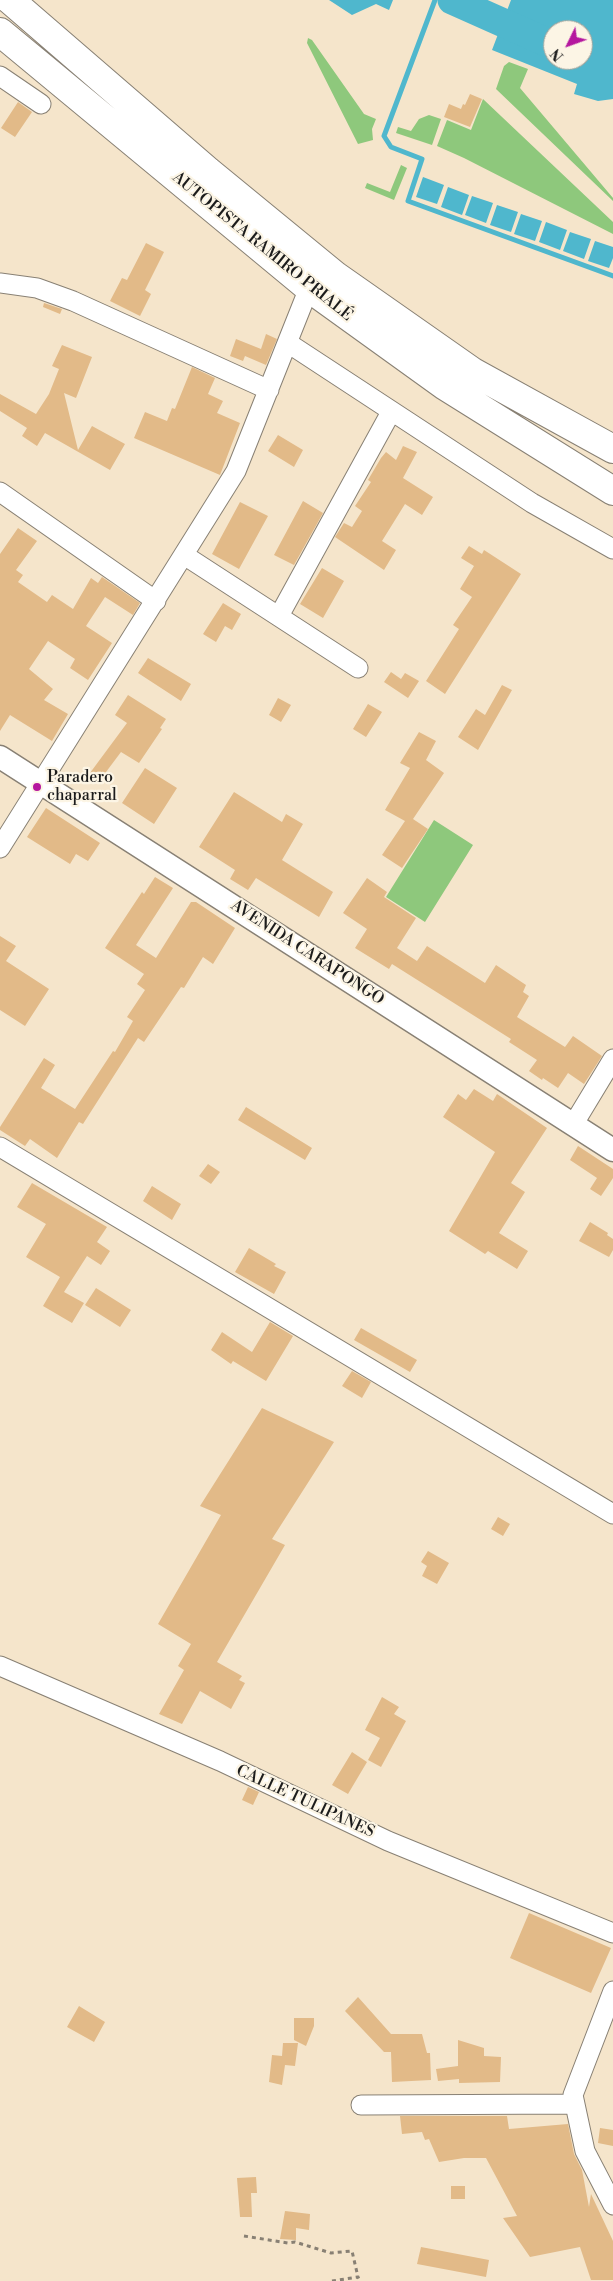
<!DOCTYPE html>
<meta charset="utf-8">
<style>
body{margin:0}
#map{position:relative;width:613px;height:2281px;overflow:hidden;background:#f5e5cb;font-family:"Libre Bodoni",serif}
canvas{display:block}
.north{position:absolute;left:543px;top:20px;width:50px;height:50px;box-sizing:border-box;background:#fcf5e5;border:1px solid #a29e95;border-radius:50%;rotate:228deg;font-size:14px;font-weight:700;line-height:20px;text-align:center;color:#1c1c1c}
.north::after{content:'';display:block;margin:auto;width:18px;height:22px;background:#b5179e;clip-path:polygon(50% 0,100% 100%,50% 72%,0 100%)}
</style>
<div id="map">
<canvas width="613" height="2281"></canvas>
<div class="north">N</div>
</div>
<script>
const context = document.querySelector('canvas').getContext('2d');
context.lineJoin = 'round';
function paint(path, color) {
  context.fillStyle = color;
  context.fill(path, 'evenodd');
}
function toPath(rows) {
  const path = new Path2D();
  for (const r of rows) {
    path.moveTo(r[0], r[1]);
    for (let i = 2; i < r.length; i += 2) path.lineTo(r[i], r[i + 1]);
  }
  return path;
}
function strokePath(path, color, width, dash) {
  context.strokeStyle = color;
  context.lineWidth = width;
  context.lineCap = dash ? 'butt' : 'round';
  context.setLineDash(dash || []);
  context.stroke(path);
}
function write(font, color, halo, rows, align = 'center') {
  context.font = font + ' "Libre Bodoni",serif';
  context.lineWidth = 4.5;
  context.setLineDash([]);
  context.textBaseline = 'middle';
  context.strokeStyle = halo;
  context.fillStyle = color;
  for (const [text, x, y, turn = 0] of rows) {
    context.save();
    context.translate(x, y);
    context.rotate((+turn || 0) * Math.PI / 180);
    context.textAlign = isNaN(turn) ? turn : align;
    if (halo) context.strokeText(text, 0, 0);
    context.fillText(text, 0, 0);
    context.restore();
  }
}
paint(toPath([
 [308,38,312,40,364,114,376,119,372,129,373,140,358,144,307,43],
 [509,62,528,69,520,88,613,198,613,201,496,89,504,66],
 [483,99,613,222,613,234,464,158,437,146,447,120,471,130],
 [429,115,441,119,432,145,396,133,398,127,411,131,419,119],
 [401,165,407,168,394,200,365,188,367,183,390,192],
 [434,820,473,845,425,922,386,897]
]), '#8ec87c');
paint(toPath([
 [329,0,393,0,389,10,376,4,352,15],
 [511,0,613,0,613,99,598,101,574,94,577,84,492,50],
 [553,30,583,30,583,60,553,60],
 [423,177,444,185,437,204,416,197],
 [448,187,469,195,462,215,441,207],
 [472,196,493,203,486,223,465,215],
 [497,205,518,212,511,232,490,225],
 [521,214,542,221,535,241,514,234],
 [546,222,567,230,560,250,539,242],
 [570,232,591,239,584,259,563,251],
 [595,241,613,247,613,258,609,268,588,261]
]), '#4fb7cd');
strokePath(toPath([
 [435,0,384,136,391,147,422,159,408,201,613,276]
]), '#4fb7cd', 5);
strokePath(toPath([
 [452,0,553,45]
]), '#4fb7cd', 29);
paint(toPath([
 [470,94,482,99,470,127,444,117,449,104,461,109,463,104,465,105],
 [18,102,32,112,15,137,1,128],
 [146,243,164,252,145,290,151,294,140,316,110,301,122,278,127,280],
 [44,303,62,309,60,314,43,307],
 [266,334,277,339,266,365,245,356,243,361,230,356,236,339,261,349],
 [62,345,92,357,76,398,64,393,78,450,92,426,125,444,110,470,45,433,37,446,22,436,27,428,0,411,0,394,36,414,49,394,59,369,52,366],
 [192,367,215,378,208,394,223,401,217,413,240,423,220,475,134,438,145,412,167,421,172,408,175,409],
 [278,435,303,450,294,467,268,451],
 [403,446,417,452,403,478,433,497,422,515,405,504,382,541,396,550,384,570,335,537,344,523,352,527,362,511,355,506,371,482,368,480,381,458,386,452,396,460],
 [303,501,323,513,294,565,274,555],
 [240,502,268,516,239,569,212,554],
 [18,528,37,541,16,570,23,575,18,582,47,602,52,595,73,609,91,578,98,583,102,577,140,603,133,615,105,597,86,626,112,643,88,680,70,668,75,659,48,641,29,669,53,689,44,700,68,714,52,741,10,715,0,731,0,554],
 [469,546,482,554,484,550,521,574,445,694,426,681,459,629,453,625,472,597,460,589,474,566,461,558],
 [322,568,344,581,323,618,300,604],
 [223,603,241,614,232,630,225,626,216,642,203,634],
 [148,658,191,684,181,701,138,673],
 [391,672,401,679,405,673,419,681,408,698,384,682],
 [502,685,512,690,478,750,458,737,476,709,485,715],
 [128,695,166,719,160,728,162,729,139,763,121,752,97,784,87,777,127,723,115,715],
 [278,698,291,705,281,722,269,715],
 [368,704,382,712,366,737,353,729],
 [419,732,436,741,426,760,444,773,413,819,428,829,402,868,382,855,405,821,385,810,410,768,400,763],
 [145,768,177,788,154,824,122,803],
 [234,792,282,822,286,814,303,824,282,860,333,892,319,917,256,878,248,890,230,879,235,870,199,847],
 [46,808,100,843,88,861,76,854,70,864,27,837],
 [155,877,173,888,136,945,156,958,191,902,196,902,235,928,213,964,203,957,184,988,181,987,144,1042,138,1038,83,1124,79,1122,57,1158,30,1139,25,1146,0,1130,0,1127,44,1058,55,1065,41,1088,75,1109,113,1051,115,1052,133,1021,127,1017,145,990,137,984,144,974,105,948,142,892,144,894],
 [367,878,387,892,384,897,416,918,397,948,417,961,427,946,485,983,496,965,526,985,523,992,529,996,517,1017,565,1047,573,1036,602,1056,584,1084,568,1073,558,1088,543,1078,542,1080,529,1071,537,1060,509,1042,511,1039,392,964,389,969,355,948,367,929,343,913],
 [0,936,16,946,6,961,49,989,25,1026,0,1010],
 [474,1089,493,1101,497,1094,547,1128,511,1183,525,1192,499,1233,528,1251,517,1269,488,1251,485,1254,449,1231,495,1152,443,1117,458,1094,466,1100],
 [246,1107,312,1148,305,1160,238,1120],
 [578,1146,613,1169,613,1178,601,1196,590,1189,597,1178,570,1160],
 [208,1164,220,1172,211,1184,199,1176],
 [32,1183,107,1227,97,1242,110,1251,101,1265,87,1256,64,1292,84,1303,72,1323,43,1306,60,1277,26,1257,46,1224,17,1207],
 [152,1186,181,1204,172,1220,143,1201],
 [590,1222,608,1233,607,1235,613,1239,613,1250,609,1257,579,1241],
 [249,1248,276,1264,274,1266,286,1272,274,1294,235,1272],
 [96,1288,131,1310,120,1327,85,1305],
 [270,1322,293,1336,266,1381,233,1361,231,1364,211,1350,222,1332,252,1352],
 [361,1328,417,1360,410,1372,354,1340],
 [352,1371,371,1382,362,1398,342,1386],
 [262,1408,334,1442,272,1539,285,1545,217,1662,242,1676,239,1680,245,1683,231,1709,200,1691,182,1724,159,1714,184,1670,178,1666,191,1644,158,1624,221,1515,200,1506],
 [498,1517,510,1524,503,1536,491,1529],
 [428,1551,449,1563,437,1584,422,1576,427,1566,421,1562],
 [382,1697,399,1707,394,1714,406,1721,381,1767,368,1760,380,1738,365,1730],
 [352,1752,367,1762,348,1794,332,1785],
 [248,1787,259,1792,253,1805,242,1800],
 [529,1913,611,1948,591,1993,510,1958],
 [358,1997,391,2034,422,2034,427,2053,430,2053,431,2080,392,2082,391,2052,384,2052,345,2011],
 [79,2006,105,2022,94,2042,67,2027],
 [294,2018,314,2018,314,2026,306,2046,294,2040],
 [458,2040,484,2048,484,2056,501,2057,500,2082,459,2083,459,2079,438,2081,436,2069,458,2066],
 [283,2043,298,2043,295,2066,285,2065,282,2085,269,2082,272,2055,282,2056],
 [400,2116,507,2116,509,2129,568,2124,574,2154,582,2170,589,2207,591,2194,613,2241,613,2280,591,2280,580,2247,530,2257,503,2218,517,2216,486,2158,464,2158,439,2162,429,2139,425,2140,422,2132,402,2134],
 [600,2128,613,2130,613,2146,598,2143],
 [256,2177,257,2193,251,2193,252,2217,240,2217,237,2178],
 [451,2186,465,2186,465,2199,451,2199],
 [285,2211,310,2214,309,2230,296,2228,296,2240,280,2239],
 [421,2247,489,2260,486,2277,417,2264]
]), '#e2ba88');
const minor = toPath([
 [0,76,41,104],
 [0,283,37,288,73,301,269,390],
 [288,343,532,503,613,549],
 [0,492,156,601],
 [184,555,358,668],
 [279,616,391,412],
 [0,848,236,471,309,288,310,276],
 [573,1125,613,1059],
 [0,1147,613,1514],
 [0,1666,220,1761,388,1841,613,1933],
 [613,1991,573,2095,585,2151,613,2205],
 [361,2105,575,2104]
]);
const tertiary = toPath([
 [0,757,613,1150]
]);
const trunk = toPath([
 [10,0,208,171,336,276,473,372,613,449],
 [0,32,309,288,445,386,613,491]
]);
strokePath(minor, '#888074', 21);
strokePath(tertiary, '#888074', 25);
strokePath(trunk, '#888074', 30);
strokePath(toPath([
 [244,2236,288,2243,295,2242,331,2253,352,2251,358,2277],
 [332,2281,358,2277,360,2281]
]), '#888074', 3, [4, 4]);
strokePath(minor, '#fff', 19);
strokePath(tertiary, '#fff', 22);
strokePath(trunk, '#fff', 28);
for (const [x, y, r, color] of [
 [37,787,5,"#b5179e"]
]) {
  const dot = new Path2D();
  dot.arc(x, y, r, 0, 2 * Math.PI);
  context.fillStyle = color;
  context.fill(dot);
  strokePath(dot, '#fcf5e5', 2);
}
write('16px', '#1c1c1c', '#fcf5e5', [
 ["AUTOPISTA RAMIRO PRIALÉ",262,247,39],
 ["AVENIDA CARAPONGO",307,953,33],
 ["CALLE TULIPANES",305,1802,25]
]);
write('16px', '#1c1c1c', '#fcf5e5', [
 ["Paradero",47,778],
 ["chaparral",47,796]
], 'left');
</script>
